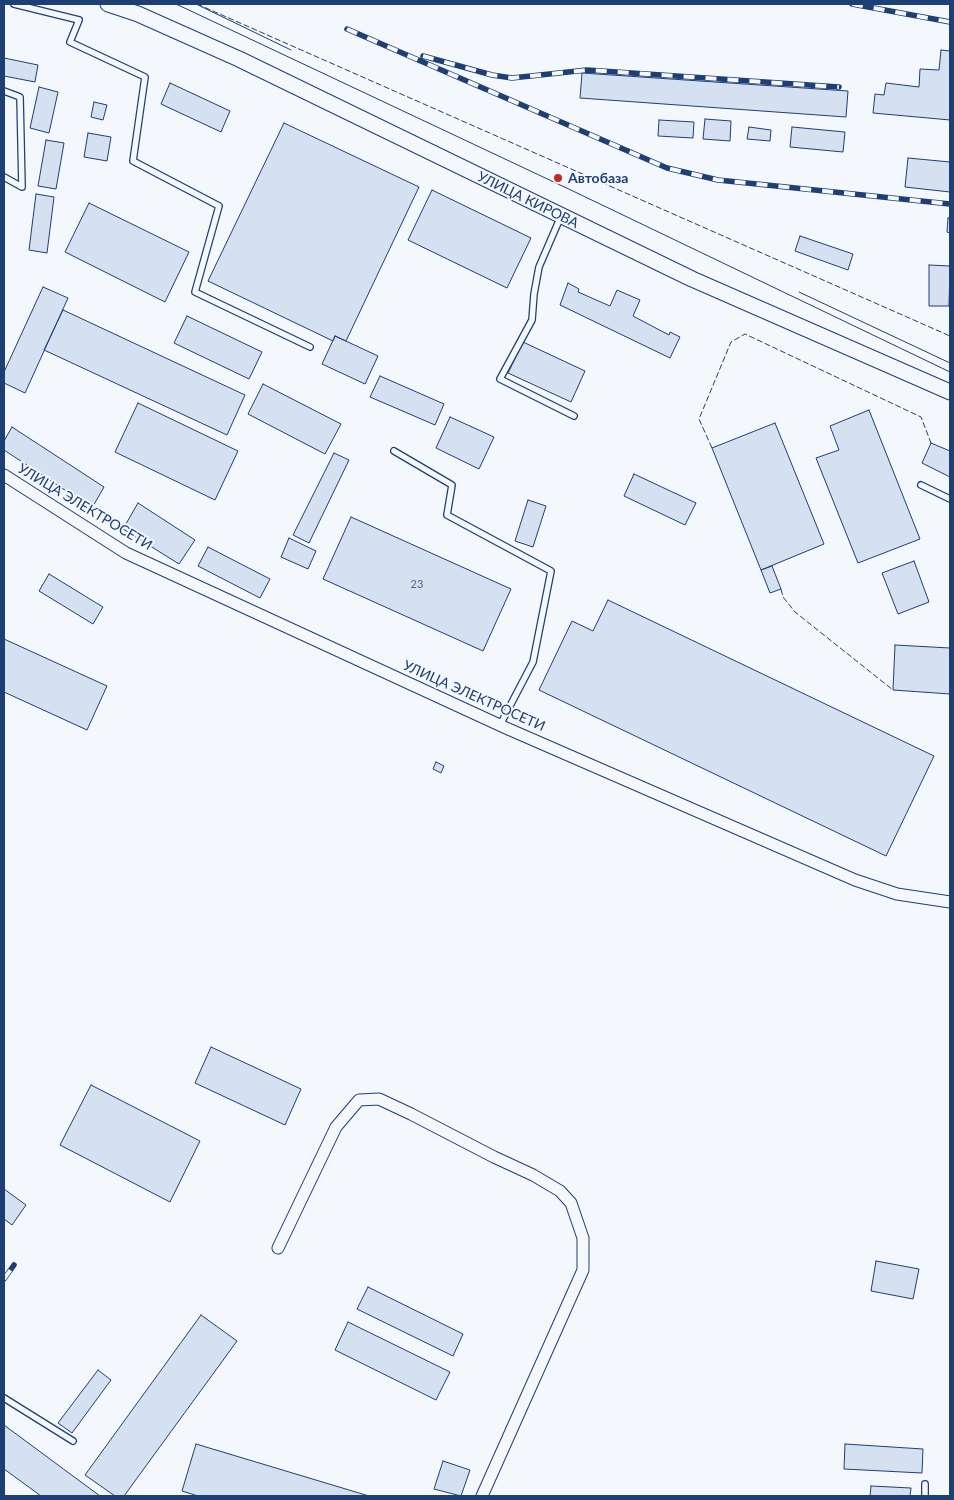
<!DOCTYPE html>
<meta charset="utf-8">
<style>
body{margin:0}
#map{position:relative;width:954px;height:1500px;overflow:hidden;background:#f4f7fb;font-family:Lato,sans-serif}
canvas{display:block}
.frame{position:absolute;inset:0;border:5px solid #1d3f73;pointer-events:none}
</style>
<div id="map">
<canvas width="954" height="1500"></canvas>
<div class="frame"></div>
</div>
<script>
const context = document.querySelector('canvas').getContext('2d');
context.lineJoin = 'round';
function paint(path, color) {
  context.fillStyle = color;
  context.fill(path, 'evenodd');
}
function toPath(rows) {
  const path = new Path2D();
  for (const r of rows) {
    path.moveTo(r[0], r[1]);
    for (let i = 2; i < r.length; i += 2) path.lineTo(r[i], r[i + 1]);
  }
  return path;
}
function strokePath(path, color, width, dash) {
  context.strokeStyle = color;
  context.lineWidth = width;
  context.lineCap = dash ? 'butt' : 'round';
  context.setLineDash(dash || []);
  context.stroke(path);
}
function write(font, color, halo, rows, align = 'center') {
  context.font = font + ' Lato,sans-serif';
  context.lineWidth = 4;
  context.setLineDash([]);
  context.textBaseline = 'middle';
  context.strokeStyle = halo;
  context.fillStyle = color;
  for (const [text, x, y, turn = 0] of rows) {
    context.save();
    context.translate(x, y);
    context.rotate((+turn || 0) * Math.PI / 180);
    context.textAlign = isNaN(turn) ? turn : align;
    if (halo) context.strokeText(text, 0, 0);
    context.fillText(text, 0, 0);
    context.restore();
  }
}
const building = toPath([
 [941,50,950,51,950,120,873,113,875,94,884,95,886,83,919,87,920,69,939,70,941,50],
 [4,58,38,65,35,82,4,76,4,58],
 [582,73,848,91,846,117,580,98,582,73],
 [170,83,230,111,221,132,161,104,170,83],
 [39,87,58,92,49,133,30,128,39,87],
 [94,102,107,105,103,120,91,117,94,102],
 [705,119,731,121,730,141,703,139,705,119],
 [659,120,694,122,693,138,658,136,659,120],
 [284,123,419,187,346,341,335,336,333,341,208,281,284,123],
 [749,127,771,130,770,141,747,139,749,127],
 [792,127,845,132,843,152,790,147,792,127],
 [88,133,111,137,107,161,84,157,88,133],
 [46,140,64,143,56,189,38,186,46,140],
 [908,158,950,162,950,192,905,187,908,158],
 [432,190,531,238,507,288,408,240,432,190],
 [36,194,54,197,47,253,29,250,36,194],
 [89,203,189,252,165,302,65,252,89,203],
 [948,218,950,218,950,233,947,232,948,218],
 [800,236,853,254,848,270,795,251,800,236],
 [929,265,950,266,949,306,929,306,929,265],
 [568,283,579,289,578,292,610,306,617,290,640,300,633,316,669,335,670,332,680,337,670,358,560,305,568,283],
 [43,287,68,298,25,393,4,383,4,372,43,287],
 [63,310,245,395,227,435,44,350,63,310],
 [187,316,262,352,249,379,174,343,187,316],
 [335,336,378,356,365,384,322,364,335,336],
 [523,342,585,371,571,402,508,373,523,342],
 [380,376,444,404,435,425,370,397,380,376],
 [263,384,341,424,325,454,248,414,263,384],
 [138,403,238,451,215,500,115,452,138,403],
 [869,410,920,539,858,563,816,458,839,450,830,426,869,410],
 [450,417,494,437,479,469,436,448,450,417],
 [775,423,824,544,761,570,712,448,775,423],
 [12,427,104,487,92,508,4,450,4,441,12,427],
 [931,443,950,451,950,477,922,463,931,443],
 [334,453,349,460,309,543,293,535,334,453],
 [634,474,696,503,685,525,624,496,634,474],
 [528,500,546,506,533,547,515,541,528,500],
 [138,503,195,540,179,564,123,529,138,503],
 [351,517,511,589,483,651,323,579,351,517],
 [289,538,316,551,308,569,281,557,289,538],
 [208,547,270,579,260,598,198,566,208,547],
 [914,561,929,602,898,614,882,573,914,561],
 [772,566,781,589,770,593,761,570,772,566],
 [49,574,103,607,93,624,39,591,49,574],
 [608,600,934,756,886,856,539,690,572,621,593,631,608,600],
 [4,639,107,686,87,730,4,692,4,639],
 [895,645,950,648,950,694,893,690,895,645],
 [436,762,444,766,441,773,433,769,436,762],
 [211,1047,301,1089,285,1125,195,1083,211,1047],
 [91,1085,200,1141,170,1202,60,1145,91,1085],
 [4,1189,26,1205,12,1225,4,1219,4,1189],
 [876,1261,919,1269,913,1299,871,1291,876,1261],
 [368,1287,463,1334,453,1356,357,1309,368,1287],
 [201,1315,237,1341,124,1496,115,1496,85,1475,201,1315],
 [348,1322,450,1372,436,1400,335,1350,348,1322],
 [98,1370,111,1380,72,1433,58,1423,98,1370],
 [4,1425,100,1496,41,1496,4,1469,4,1425],
 [196,1444,369,1496,198,1496,182,1491,196,1444],
 [845,1444,923,1449,922,1473,844,1469,845,1444],
 [443,1461,470,1470,461,1496,434,1489,443,1461],
 [871,1486,911,1488,910,1496,870,1496,871,1486]
]);
paint(building, '#d5e0f0');
strokePath(building, '#1d3f73', 1);
const lane = toPath([
 [14,4,79,20,70,42,145,77,133,161,219,206,195,292,310,347],
 [4,91,20,97,22,187,4,177],
 [561,216,539,267,534,294,532,320,500,379,574,416],
 [394,451,452,485,447,515,551,571,533,662,500,725],
 [921,485,950,499],
 [4,1398,73,1441],
 [925,1496,925,1484]
]);
const street = toPath([
 [4,475,126,553,506,728,855,880,897,894,950,902],
 [278,1248,336,1127,359,1100,379,1099,411,1114,494,1157,533,1175,560,1191,571,1203,583,1238,583,1270,482,1496]
]);
const secondary = toPath([
 [108,4,138,14,239,59,692,279,950,392]
]);
strokePath(lane, '#1d3f73', 8);
strokePath(street, '#1d3f73', 13);
strokePath(secondary, '#1d3f73', 17);
strokePath(lane, '#f4f7fb', 5.5);
strokePath(street, '#f4f7fb', 11);
strokePath(secondary, '#f4f7fb', 15);
strokePath(toPath([
 [176,4,575,192,950,372],
 [196,4,291,50],
 [799,292,950,363]
]), '#1d3f73', 1);
const rail = toPath([
 [852,4,950,22],
 [347,29,667,168,718,180,950,204],
 [423,56,492,75,512,78,587,70,839,87],
 [4,1279,14,1265]
]);
strokePath(rail, '#1d3f73', 5.5);
strokePath(rail, '#f4f7fb', 4, [11]);
strokePath(toPath([
 [197,4,950,336],
 [712,448,699,419,731,342,745,334,921,417,931,443],
 [781,589,783,597,795,612,893,690]
]), '#1d3f73', 1, [6, 2.5]);
for (const [x, y, r, color] of [
 [558,178,5,"#c62828"]
]) {
  const dot = new Path2D();
  dot.arc(x, y, r, 0, 2 * Math.PI);
  context.fillStyle = color;
  context.fill(dot);
  strokePath(dot, '#f4f7fb', 2);
}
write('11px', '#4b6792', null, [
 ["23",417,584]
]);
write('bold 14px', '#1d3f73', '#f4f7fb', [
 ["Автобаза",568,178]
], 'left');
write('14px', '#1d3f73', '#f4f7fb', [
 ["УЛИЦА КИРОВА",528,200,26],
 ["УЛИЦА ЭЛЕКТРОСЕТИ",85,507,31],
 ["УЛИЦА ЭЛЕКТРОСЕТИ",474,696,24]
]);
</script>
